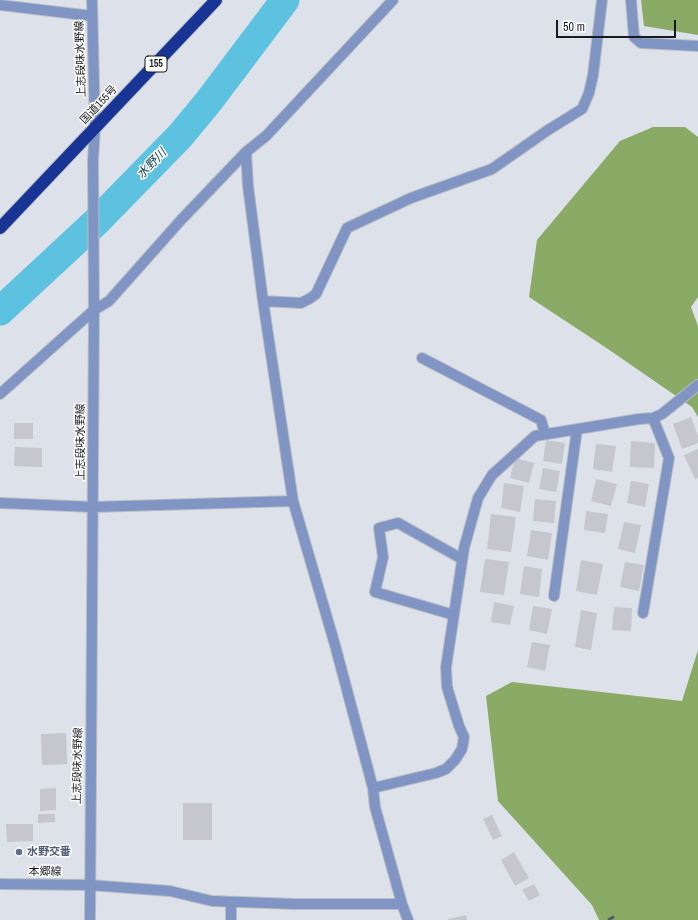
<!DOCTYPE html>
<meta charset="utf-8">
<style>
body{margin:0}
#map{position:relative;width:698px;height:920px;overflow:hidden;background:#dde1e9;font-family:"Archivo Narrow",sans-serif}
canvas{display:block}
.scale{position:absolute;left:556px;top:20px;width:120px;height:18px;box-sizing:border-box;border:2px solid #17191c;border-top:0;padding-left:5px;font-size:12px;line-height:14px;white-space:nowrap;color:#17191c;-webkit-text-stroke:3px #fff;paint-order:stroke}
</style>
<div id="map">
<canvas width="698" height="920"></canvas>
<div class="scale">50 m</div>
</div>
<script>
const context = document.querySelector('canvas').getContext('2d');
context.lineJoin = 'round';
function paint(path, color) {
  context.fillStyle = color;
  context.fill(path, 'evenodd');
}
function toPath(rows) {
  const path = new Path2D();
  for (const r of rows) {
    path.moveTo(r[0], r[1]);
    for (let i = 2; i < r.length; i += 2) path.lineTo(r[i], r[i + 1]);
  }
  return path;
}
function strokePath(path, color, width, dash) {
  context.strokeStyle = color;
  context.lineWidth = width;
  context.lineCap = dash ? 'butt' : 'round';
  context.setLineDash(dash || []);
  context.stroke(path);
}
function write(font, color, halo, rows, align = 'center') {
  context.font = font + ' "Archivo Narrow","Noto Sans JP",sans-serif';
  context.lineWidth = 3;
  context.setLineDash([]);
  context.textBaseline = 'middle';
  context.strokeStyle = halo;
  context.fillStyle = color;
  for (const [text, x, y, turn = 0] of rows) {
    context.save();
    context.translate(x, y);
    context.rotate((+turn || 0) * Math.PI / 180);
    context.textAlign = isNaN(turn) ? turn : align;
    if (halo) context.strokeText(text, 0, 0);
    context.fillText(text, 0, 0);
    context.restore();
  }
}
paint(toPath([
 [641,0,698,0,698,35,644,26],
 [653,127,685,127,698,137,698,297,691,307,698,326,698,417,692,407,605,347,529,297,537,240,620,141],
 [698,650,698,920,599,920,592,905,498,801,486,696,512,682,682,701]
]), '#89ab65');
strokePath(toPath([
 [0,311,96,222,180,136,209,101,285,0]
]), '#5dc2e0', 29);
paint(toPath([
 [691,417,698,436,698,443,682,449,673,424],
 [14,423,33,423,33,439,14,439],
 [546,440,565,443,562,464,543,461],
 [631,441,655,443,654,468,630,467],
 [596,444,616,446,612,472,593,469],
 [15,447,42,448,42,467,14,466],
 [698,449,698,478,695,479,684,455],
 [515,458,534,463,529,483,510,478],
 [543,468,560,471,556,492,539,489],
 [596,479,617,484,611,506,591,501],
 [631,481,649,484,645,507,627,503],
 [504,483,524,486,520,512,501,508],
 [535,499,556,501,554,523,533,521],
 [586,511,608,514,605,533,584,530],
 [491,514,516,517,511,552,487,549],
 [624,522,641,525,635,553,618,549],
 [531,530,552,533,548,560,527,556],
 [485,559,509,562,504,595,480,592],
 [581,560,603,564,597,595,576,591],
 [625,562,644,565,639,591,620,587],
 [524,566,542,569,539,597,520,594],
 [494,602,514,606,510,625,491,622],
 [533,606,552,609,547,634,529,630],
 [614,607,632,608,631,631,612,630],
 [581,610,597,613,591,650,575,647],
 [532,642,550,645,545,671,527,667],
 [66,733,67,764,42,765,41,734],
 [56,788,56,810,40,811,40,789],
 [183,803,212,803,212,840,183,840],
 [38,814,55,814,55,822,38,823],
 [492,815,502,836,493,840,483,819],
 [6,824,33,824,33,841,7,842],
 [514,852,529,878,515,886,501,860],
 [534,884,540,895,529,901,522,890],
 [466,915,467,920,448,920,448,919]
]), '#c6c6cf');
const minor = toPath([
 [631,0,634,37,641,43,698,46],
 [0,5,92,16],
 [246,152,248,186,263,301,293,501,335,645,373,788,375,807,402,904,408,920],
 [263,301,301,303,309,299,316,294,347,228,411,198,492,169,548,130,582,109,589,93,593,75,602,0],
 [422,358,541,420,545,434],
 [0,394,94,310,109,301,181,220,246,152,266,136,393,0],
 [0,503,93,507,293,501],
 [554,596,577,429],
 [643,613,669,458,653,418],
 [454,615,375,592,383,557,379,528,398,523,462,559],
 [373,788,436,773,446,769,455,760,462,749,464,737,459,726,447,687,446,667,464,548,478,498,492,475,535,436,639,419,653,418,662,414,698,385],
 [0,884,89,885,170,891,212,901,294,904,402,904],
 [90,920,94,310,93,160,95,128,92,0],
 [231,920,231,902]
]);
const highway = toPath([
 [0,228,216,0]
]);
strokePath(minor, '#b9bdc4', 12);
strokePath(highway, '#b9bdc4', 14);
strokePath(minor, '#8095c3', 10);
strokePath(highway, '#183596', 12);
strokePath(toPath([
 [608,920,617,915]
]), '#595c61', 3, [7, 7]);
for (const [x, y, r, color] of [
 [19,852,4,"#5c6f8a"]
]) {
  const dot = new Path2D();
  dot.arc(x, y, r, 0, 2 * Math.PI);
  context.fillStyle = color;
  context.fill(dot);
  strokePath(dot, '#fff', 1.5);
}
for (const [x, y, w] of [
 [156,64,22]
]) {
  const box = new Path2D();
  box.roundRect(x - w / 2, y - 8, w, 16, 3);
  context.fillStyle = '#fff';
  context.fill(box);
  strokePath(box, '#17191c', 1);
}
write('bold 10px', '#17191c', null, [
 ["155",156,64]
]);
write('11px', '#17191c', '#fff', [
 ["上志段味水野線",81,59,-92],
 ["国道155号",99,105,-47],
 ["上志段味水野線",81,442,-90],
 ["上志段味水野線",78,766,-89],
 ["本郷線",45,872]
]);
write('bold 11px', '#4e5e75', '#fff', [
 ["水野交番",27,852]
], 'left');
write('italic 12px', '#083845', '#fff', [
 ["水野川",152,164,-46]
]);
</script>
